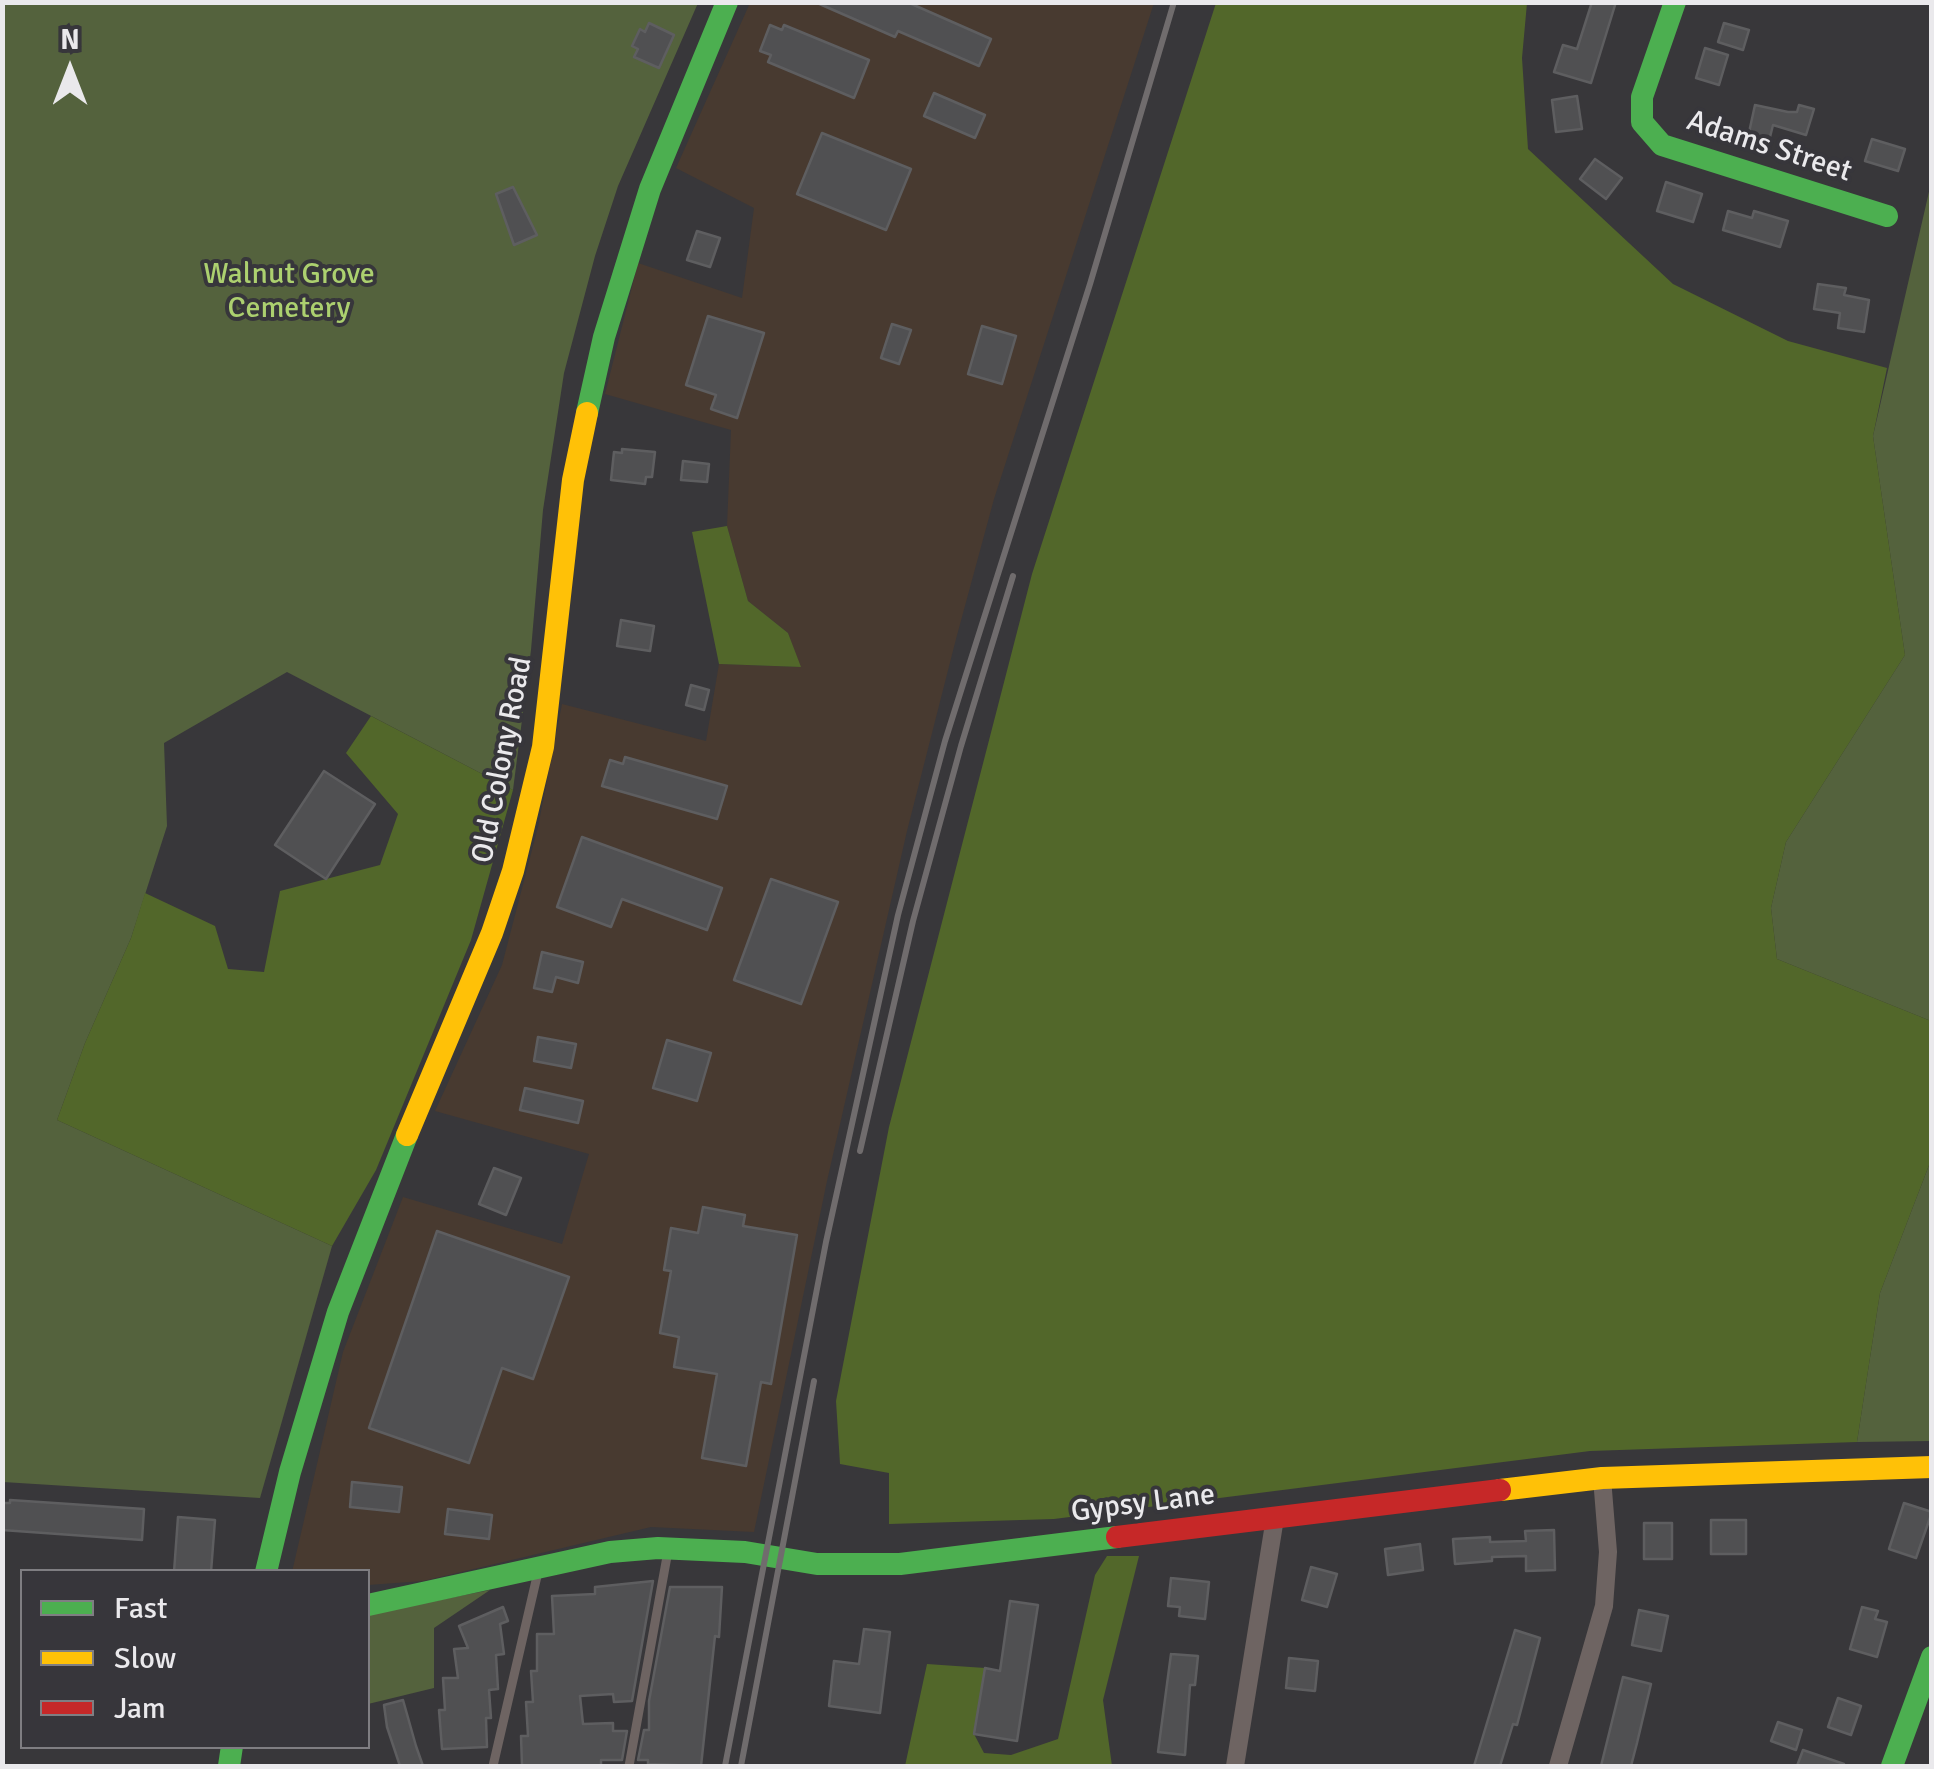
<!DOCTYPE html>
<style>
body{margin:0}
#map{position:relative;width:1934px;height:1769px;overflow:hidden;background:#38373a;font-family:Signika,sans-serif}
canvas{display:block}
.frame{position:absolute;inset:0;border:5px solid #eae9ec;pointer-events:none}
.legend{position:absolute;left:20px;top:1569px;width:350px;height:180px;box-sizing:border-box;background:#37363b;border:2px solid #7f7e82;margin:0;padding:12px 18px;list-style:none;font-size:30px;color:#eae9ec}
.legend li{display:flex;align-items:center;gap:20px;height:50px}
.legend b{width:50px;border:2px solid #7f7e82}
.north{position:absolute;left:20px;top:20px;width:100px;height:100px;-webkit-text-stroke:8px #37363b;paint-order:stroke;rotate:0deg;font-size:28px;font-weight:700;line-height:40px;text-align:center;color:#eae9ec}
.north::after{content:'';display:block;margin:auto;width:35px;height:45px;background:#eae9ec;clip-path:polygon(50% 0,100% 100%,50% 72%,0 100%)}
</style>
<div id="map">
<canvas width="1934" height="1769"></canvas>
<div class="frame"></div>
<ul class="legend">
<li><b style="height:12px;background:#4caf50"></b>Fast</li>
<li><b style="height:12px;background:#ffc107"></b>Slow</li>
<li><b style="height:12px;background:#c62828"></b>Jam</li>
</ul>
<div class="north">N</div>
</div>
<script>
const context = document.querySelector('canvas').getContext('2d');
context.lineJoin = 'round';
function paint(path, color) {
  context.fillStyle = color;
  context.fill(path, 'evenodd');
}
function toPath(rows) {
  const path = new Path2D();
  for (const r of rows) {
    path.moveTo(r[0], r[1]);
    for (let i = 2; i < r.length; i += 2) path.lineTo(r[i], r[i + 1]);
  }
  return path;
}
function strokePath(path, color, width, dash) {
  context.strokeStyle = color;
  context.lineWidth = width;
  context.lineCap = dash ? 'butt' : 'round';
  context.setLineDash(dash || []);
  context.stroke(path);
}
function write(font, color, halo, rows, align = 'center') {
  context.font = font + ' Signika,sans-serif';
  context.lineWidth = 8;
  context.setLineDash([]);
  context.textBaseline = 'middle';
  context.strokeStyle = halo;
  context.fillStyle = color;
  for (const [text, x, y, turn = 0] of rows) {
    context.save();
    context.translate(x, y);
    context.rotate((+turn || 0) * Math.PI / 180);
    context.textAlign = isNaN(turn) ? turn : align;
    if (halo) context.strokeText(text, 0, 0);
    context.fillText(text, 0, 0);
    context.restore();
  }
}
paint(toPath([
 [750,3,1154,3,994,499,956,639,907,831,827,1181,754,1532,651,1527,423,1581,368,1585,368,1572,292,1572,343,1352,403,1197,562,1244,589,1154,435,1111,502,965,538,827,562,704,706,741,719,664,800,667,788,633,748,601,727,526,731,430,605,394,638,263,742,298,754,208,676,168]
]), '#483a30');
paint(toPath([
 [2,3,698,3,618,186,595,256,564,373,543,510,531,650,513,790,287,672,164,743,167,826,131,938,85,1043,57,1120,332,1246,260,1498,3,1482],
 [1931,183,1931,1021,1777,959,1771,908,1786,842,1905,655,1873,436],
 [1931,1160,1931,1441,1857,1442,1880,1293],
 [490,1590,434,1628,434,1688,368,1704,368,1614]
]), '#54623d');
paint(toPath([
 [1216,3,1527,3,1522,58,1528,149,1673,284,1788,341,1887,368,1873,436,1905,655,1786,842,1771,908,1777,959,1931,1021,1931,1160,1880,1293,1857,1442,1590,1451,1054,1519,889,1524,889,1473,840,1464,836,1401,889,1127,1032,574],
 [727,526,748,601,788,633,801,667,719,664,692,532],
 [371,716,513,790,471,940,376,1170,332,1246,57,1120,85,1043,131,938,145,893,215,926,228,969,264,972,280,891,380,865,398,814,346,753],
 [1107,1556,1139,1556,1103,1700,1112,1766,905,1766,927,1664,985,1668,974,1734,984,1753,1011,1755,1058,1739,1095,1575]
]), '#52672a');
const building = toPath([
 [815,2,907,2,991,39,979,66,898,31,895,37,815,2],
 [1592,2,1616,2,1591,83,1554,72,1563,45,1577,49,1592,2],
 [649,23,674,35,659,68,634,57,638,49,632,46,640,29,645,32,649,23],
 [1724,23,1749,30,1743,50,1718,42,1724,23],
 [770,25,782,30,784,25,869,60,854,98,768,62,771,55,760,51,770,25],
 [1705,48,1728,55,1719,85,1696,78,1705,48],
 [934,93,985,115,975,138,924,116,934,93],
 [1577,96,1582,129,1556,132,1552,100,1577,96],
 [1755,105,1788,112,1797,112,1799,105,1814,109,1806,135,1773,125,1769,141,1748,137,1755,105],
 [822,133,911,169,886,230,797,194,822,133],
 [1872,139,1905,149,1898,171,1865,161,1872,139],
 [1595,159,1622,178,1606,199,1580,179,1595,159],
 [1666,182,1702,194,1693,222,1657,211,1666,182],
 [513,187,537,235,514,245,496,194,513,187],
 [1728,211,1752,218,1754,211,1788,221,1780,247,1723,230,1728,211],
 [697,231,720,238,710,267,687,260,697,231],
 [1818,284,1846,288,1844,295,1869,300,1864,332,1838,328,1840,313,1814,309,1818,284],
 [708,316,764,333,737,418,711,409,716,395,686,385,708,316],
 [892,324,911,330,899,364,881,358,892,324],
 [982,326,1016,336,1002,384,968,374,982,326],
 [622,449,655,452,652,477,646,477,645,484,611,480,614,452,622,453,622,449],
 [683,461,709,464,707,482,681,480,683,461],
 [621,620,654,626,650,651,617,646,621,620],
 [691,685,709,690,704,710,686,705,691,685],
 [625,757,727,786,717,819,602,786,610,760,623,764,625,757],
 [324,771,375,804,326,879,275,845,324,771],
 [582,837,722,888,707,930,622,899,611,927,557,907,582,837],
 [771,879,838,902,801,1004,734,980,771,879],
 [542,952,583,962,578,983,556,977,552,992,534,988,542,952],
 [538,1037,576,1044,571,1068,534,1061,538,1037],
 [667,1040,711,1053,697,1101,653,1088,667,1040],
 [525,1088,583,1101,578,1123,520,1110,525,1088],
 [494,1168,521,1178,506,1215,479,1204,494,1168],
 [703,1207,745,1215,743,1226,797,1235,771,1384,761,1382,746,1466,702,1458,717,1374,674,1367,679,1337,660,1333,671,1271,664,1270,671,1228,698,1233,703,1207],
 [437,1231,569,1277,533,1379,502,1368,469,1463,369,1428,437,1231],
 [352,1482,402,1487,399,1512,350,1507,352,1482],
 [10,1500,144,1509,142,1540,2,1530,2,1503,10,1503,10,1500],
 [1904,1503,1932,1512,1916,1558,1889,1549,1904,1503],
 [448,1509,492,1515,489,1539,445,1534,448,1509],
 [178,1517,215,1520,211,1572,174,1572,178,1517],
 [1711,1520,1746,1520,1746,1554,1711,1554,1711,1520],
 [1644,1523,1672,1523,1672,1559,1644,1559,1644,1523],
 [1554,1530,1555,1570,1526,1571,1526,1556,1492,1557,1492,1561,1455,1564,1453,1539,1490,1537,1490,1542,1526,1541,1525,1531,1554,1530],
 [1420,1544,1423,1570,1388,1575,1385,1549,1420,1544],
 [1311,1567,1337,1574,1327,1607,1302,1600,1311,1567],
 [1171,1578,1209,1582,1205,1619,1179,1616,1180,1607,1168,1606,1171,1578],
 [653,1581,632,1701,614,1702,613,1694,580,1696,583,1724,613,1723,613,1731,627,1731,622,1760,601,1760,601,1766,522,1766,521,1736,528,1736,526,1702,533,1702,531,1671,537,1671,537,1634,554,1634,552,1596,595,1594,595,1587,653,1581],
 [670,1587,722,1587,719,1637,715,1636,701,1766,648,1764,648,1760,638,1760,644,1730,649,1730,649,1701,670,1587],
 [1010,1601,1038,1605,1017,1741,974,1734,985,1668,1000,1671,1010,1601],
 [503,1607,508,1621,500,1624,504,1654,496,1655,498,1689,489,1690,491,1718,486,1718,487,1747,442,1749,439,1710,445,1710,443,1678,458,1678,454,1649,468,1648,459,1626,503,1607],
 [1862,1607,1878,1611,1875,1619,1887,1622,1877,1657,1850,1649,1862,1607],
 [1639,1610,1668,1616,1661,1651,1632,1645,1639,1610],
 [864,1629,890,1632,880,1713,829,1706,834,1661,859,1664,864,1629],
 [1515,1630,1540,1638,1517,1725,1513,1724,1500,1766,1474,1766,1515,1630],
 [1171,1654,1198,1656,1195,1685,1190,1685,1185,1755,1158,1752,1171,1654],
 [1289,1658,1318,1661,1315,1691,1286,1688,1289,1658],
 [1623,1677,1651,1684,1637,1743,1631,1766,1601,1766,1623,1677],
 [1838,1698,1861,1706,1851,1735,1828,1727,1838,1698],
 [403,1700,416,1746,423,1766,400,1766,387,1727,384,1705,403,1700],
 [1778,1722,1802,1730,1796,1750,1771,1741,1778,1722],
 [1803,1750,1844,1764,1844,1766,1797,1766,1803,1750]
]);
paint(building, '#505052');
strokePath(building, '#5e5e60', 2.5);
strokePath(toPath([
 [493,1766,538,1572],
 [629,1766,668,1551]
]), '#6e6462', 9);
strokePath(toPath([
 [1235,1766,1275,1518],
 [1558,1766,1604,1606,1608,1552,1602,1478]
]), '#6e6462', 18);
strokePath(toPath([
 [1675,2,1642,97,1642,122,1662,145,1887,216],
 [587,413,604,337,650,189,727,2],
 [266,1572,290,1472,338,1312,407,1135],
 [368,1605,610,1552,658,1548,745,1552,817,1564,900,1564,1117,1537],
 [229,1766,232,1746],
 [1892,1766,1932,1657]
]), '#4caf50', 22);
strokePath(toPath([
 [407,1135,492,933,513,871,543,747,573,480,587,413],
 [1500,1490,1602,1478,1932,1467]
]), '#ffc107', 22);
strokePath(toPath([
 [1117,1537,1500,1490]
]), '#c62828', 22);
strokePath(toPath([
 [860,1151,913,921,961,746,1013,576],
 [725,1766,826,1242,898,915,945,741,1090,284,1174,2],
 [741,1766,814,1381]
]), '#706c6d', 6);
write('30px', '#eae9ec', '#37363b', [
 ["Adams Street",1769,147,18],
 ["Old Colony Road",503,760,-79],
 ["Gypsy Lane",1143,1504,-7]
]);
write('30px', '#acd06f', '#37363b', [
 ["Walnut Grove",289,275],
 ["Cemetery",289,309]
]);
</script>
